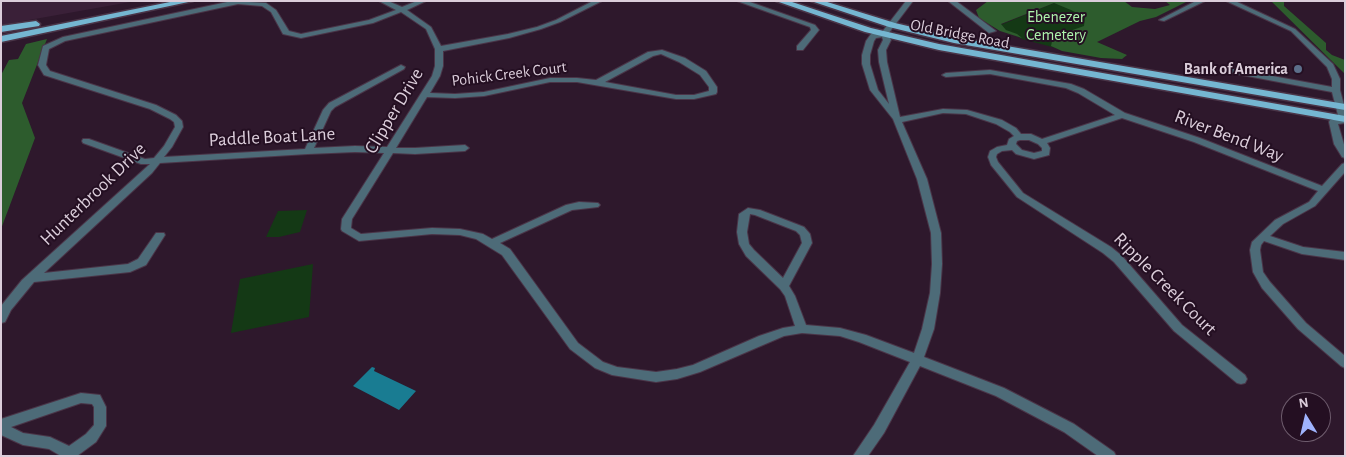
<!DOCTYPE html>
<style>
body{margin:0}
#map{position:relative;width:1346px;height:457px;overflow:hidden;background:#2e182c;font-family:"Alegreya Sans",sans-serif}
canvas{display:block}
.frame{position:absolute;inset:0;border:2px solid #dbcdda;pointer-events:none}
.north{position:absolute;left:1281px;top:392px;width:50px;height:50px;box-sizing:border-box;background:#240f22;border:1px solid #6d5b6c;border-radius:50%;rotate:351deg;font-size:14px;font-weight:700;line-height:20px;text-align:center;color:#dbcdda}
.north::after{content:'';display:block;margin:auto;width:18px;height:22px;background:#9fb3fd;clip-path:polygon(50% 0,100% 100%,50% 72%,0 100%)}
</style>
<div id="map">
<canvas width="1346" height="457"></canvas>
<div class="frame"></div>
<div class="north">N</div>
</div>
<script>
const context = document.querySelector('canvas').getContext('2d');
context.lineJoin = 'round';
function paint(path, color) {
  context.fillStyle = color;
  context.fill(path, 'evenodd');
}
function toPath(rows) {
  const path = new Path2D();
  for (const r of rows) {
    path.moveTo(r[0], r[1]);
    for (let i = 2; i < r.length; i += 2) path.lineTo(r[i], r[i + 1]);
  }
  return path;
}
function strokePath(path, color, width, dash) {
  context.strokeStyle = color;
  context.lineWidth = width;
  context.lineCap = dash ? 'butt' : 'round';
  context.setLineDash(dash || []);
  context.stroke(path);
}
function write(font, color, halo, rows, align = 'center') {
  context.font = font + ' "Alegreya Sans",sans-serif';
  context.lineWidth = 4;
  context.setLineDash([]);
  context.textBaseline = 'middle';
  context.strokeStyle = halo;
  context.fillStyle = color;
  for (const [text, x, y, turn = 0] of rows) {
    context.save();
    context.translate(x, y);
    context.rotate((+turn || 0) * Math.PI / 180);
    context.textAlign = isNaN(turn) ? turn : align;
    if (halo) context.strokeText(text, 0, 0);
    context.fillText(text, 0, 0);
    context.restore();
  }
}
paint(toPath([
 [1,1,136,1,1,25]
]), '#3a2038');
paint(toPath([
 [1054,3,1128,27,1067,51,1022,39,998,26],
 [307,210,300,232,279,237,266,237,278,211],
 [313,264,309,317,231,333,240,279]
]), '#143915');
paint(toPath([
 [988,1,1124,1,1132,7,1155,9,1170,5,1165,1,1188,1,1156,17,1140,21,1097,42,1127,55,1122,59,1101,58,1062,51,1051,46,1053,37,1084,26,1085,17,1071,10,1054,3,1001,24,1006,30,1017,34,1022,38,1000,31,979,18,976,10],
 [1271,1,1284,1,1284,6,1326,43,1326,50,1332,55,1345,60,1345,74],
 [47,39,22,103,35,138,1,229,1,75,9,60,18,59,26,44]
]), '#2d5c2d');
paint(toPath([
 [372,367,375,368,374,371,416,391,399,410,353,386]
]), '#197c92');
const minor = toPath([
 [232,1,266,3,276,10,289,31,301,34,369,20,396,10,379,1,388,1,402,7,417,1,426,1,407,10,431,27,441,46,508,34,537,27,556,20,593,1,602,1,560,22,541,29,509,38,443,51,443,66,440,76,430,93,455,94,484,92,550,78,577,78,596,80,648,52,662,50,685,58,706,71,717,87,717,92,716,94,694,99,676,99,577,82,550,82,484,96,455,98,427,97,396,148,415,148,465,145,469,148,465,151,415,154,393,153,352,219,351,228,361,234,432,228,460,229,483,234,492,239,566,205,579,202,598,203,600,205,598,207,572,210,500,243,510,249,578,343,603,362,617,367,656,372,677,369,693,365,759,336,783,328,795,326,785,296,780,289,746,256,739,244,737,232,739,214,748,208,760,210,804,227,810,234,812,243,789,286,795,296,806,325,840,328,866,335,914,353,922,329,930,293,932,264,931,233,917,179,893,119,870,90,862,64,862,55,866,41,871,34,882,32,906,1,913,1,888,34,891,40,886,50,887,62,900,117,943,109,967,110,1002,120,1016,128,1021,134,1031,134,1042,139,1115,115,1078,93,1066,88,990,74,946,77,942,75,946,73,990,70,1071,84,1084,89,1125,113,1200,138,1322,186,1342,164,1345,163,1345,172,1315,206,1283,224,1270,236,1303,247,1345,252,1345,260,1302,254,1264,241,1261,245,1260,250,1263,272,1270,282,1306,323,1345,356,1345,368,1341,366,1298,329,1262,288,1253,272,1250,250,1252,242,1275,220,1309,202,1318,191,1194,142,1122,118,1047,143,1050,148,1049,155,1034,159,1016,154,1012,150,1002,151,997,154,996,157,998,162,1023,193,1111,247,1122,256,1182,325,1245,375,1247,379,1245,383,1241,384,1237,383,1174,331,1114,262,1103,253,1017,197,991,165,988,157,990,151,997,147,1007,145,1009,139,1014,136,1010,132,996,124,966,114,943,113,902,122,927,179,941,233,942,264,940,293,934,329,924,357,1004,388,1074,424,1114,452,1116,456,1098,456,1064,432,996,396,920,366,884,433,868,456,853,456,874,425,910,362,859,342,840,336,802,333,784,336,700,372,677,379,656,382,612,375,595,368,570,349,502,255,476,239,460,235,432,234,359,241,342,231,341,229,342,219,384,153,355,152,308,154,160,163,152,173,44,273,128,264,138,259,156,233,164,233,165,235,146,265,130,272,34,282,11,310,5,322,1,323,1,306,22,280,150,164,141,164,83,143,82,141,83,139,89,139,145,159,154,158,164,146,175,127,174,122,170,119,150,109,44,75,38,65,43,46,63,37,232,1],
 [238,4,262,6,271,12,283,34,301,38,373,23,401,12,426,29,435,49,435,66,432,76,387,147,355,146,314,148,331,111,335,107,404,69,405,67,401,65,329,103,323,110,305,149,164,157,172,147,183,127,182,121,176,115,156,105,50,71,46,65,49,49,65,41,238,4],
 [882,37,883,40,878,50,879,62,889,104,878,90,870,64,870,55,874,41,876,38,882,37],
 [661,54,679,62,700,75,709,87,709,91,694,95,676,95,605,82,653,56,661,54],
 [1020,140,1029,140,1038,144,1042,148,1042,151,1034,153,1022,150,1016,144,1017,141,1020,140],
 [750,214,755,215,796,231,800,235,802,243,783,278,754,250,749,244,747,232,750,214],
 [737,1,747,1,815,25,819,30,803,50,797,50,797,46,811,30,810,27,737,1],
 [948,1,956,1,996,31,989,33,948,1],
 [1196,1,1205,1,1164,21,1159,20,1196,1],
 [1226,1,1235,1,1295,29,1333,64,1340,79,1340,90,1345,109,1345,123,1338,124,1345,148,1345,158,1342,157,1334,144,1329,122,1330,120,1339,119,1332,92,1226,72,1226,68,1229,68,1332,87,1332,79,1327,67,1291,31,1226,1],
 [81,393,100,395,106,407,106,426,96,442,77,456,61,456,49,449,23,445,1,435,1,419,81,393],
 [81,403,92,404,94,407,94,425,86,434,69,446,50,437,23,433,11,427,81,403]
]);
const primary = toPath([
 [175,1,193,1,1,42,1,36,175,1],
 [776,1,789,1,871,28,939,44,1345,116,1345,122,939,50,865,32,776,1],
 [811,1,824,1,895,23,954,37,1345,104,1345,110,954,43,889,27,811,1],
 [36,21,40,24,39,26,1,32,1,26,36,21]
]);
strokePath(minor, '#4a3548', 2);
strokePath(primary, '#4a3548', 3);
paint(minor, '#4d6b78');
paint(primary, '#75b6d1');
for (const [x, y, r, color] of [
 [1298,69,5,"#5c6f8a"]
]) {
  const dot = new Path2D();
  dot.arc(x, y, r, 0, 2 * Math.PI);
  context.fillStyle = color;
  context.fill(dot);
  strokePath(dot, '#240f22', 2);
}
write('16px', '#adf4ab', '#240f22', [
 ["Ebenezer",1056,17],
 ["Cemetery",1056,35]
]);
write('16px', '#dbcdda', '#240f22', [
 ["Old Bridge Road",960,34,11],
 ["Pohick Creek Court",509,74,-7]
]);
write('bold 16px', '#dbcdda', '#240f22', [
 ["Bank of America",1288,69]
], 'right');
write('19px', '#dbcdda', '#240f22', [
 ["Clipper Drive",394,111,-59],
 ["River Bend Way",1229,136,21],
 ["Paddle Boat Lane",272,137,-3],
 ["Hunterbrook Drive",93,194,-44],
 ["Ripple Creek Court",1165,284,45]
]);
</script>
